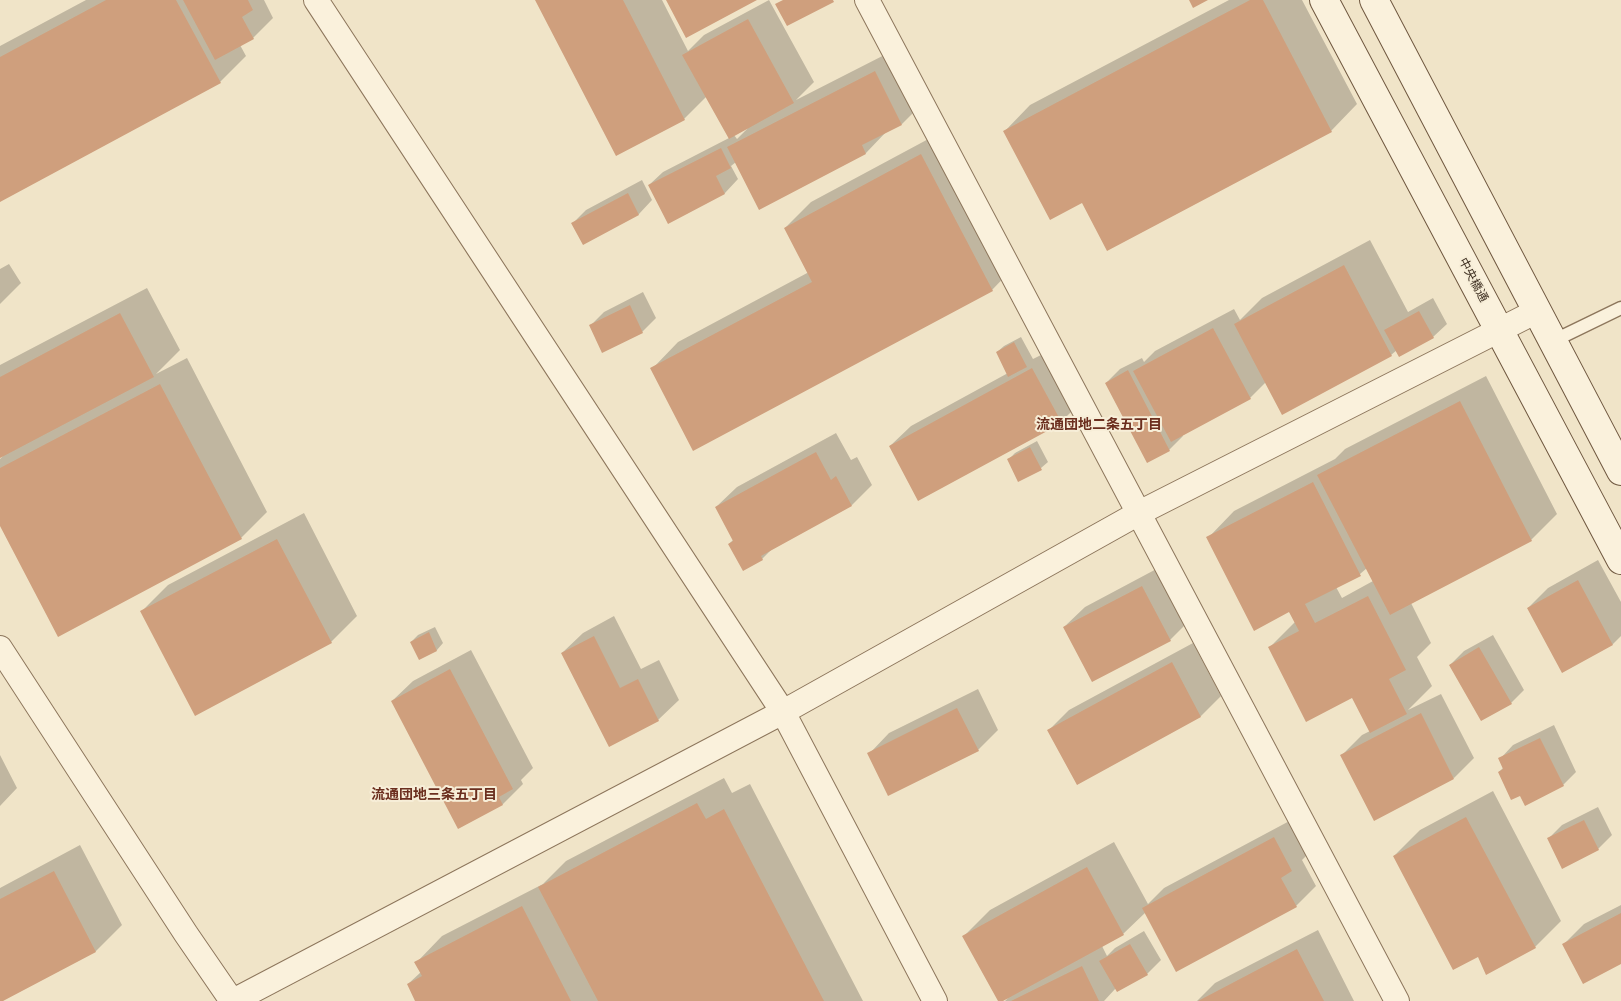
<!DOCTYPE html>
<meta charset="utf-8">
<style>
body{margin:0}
canvas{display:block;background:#f0e4c8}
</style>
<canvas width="1621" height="1001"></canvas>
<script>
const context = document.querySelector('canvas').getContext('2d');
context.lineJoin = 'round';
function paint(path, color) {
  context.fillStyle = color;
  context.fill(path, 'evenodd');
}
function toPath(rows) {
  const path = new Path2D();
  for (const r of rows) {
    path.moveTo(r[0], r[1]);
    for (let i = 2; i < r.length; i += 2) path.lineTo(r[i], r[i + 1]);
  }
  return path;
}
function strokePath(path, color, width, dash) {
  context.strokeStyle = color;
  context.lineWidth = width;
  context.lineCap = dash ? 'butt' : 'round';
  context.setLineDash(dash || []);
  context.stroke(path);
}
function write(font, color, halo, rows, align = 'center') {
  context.font = font + ' Merriweather,"Noto Sans JP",serif';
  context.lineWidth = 4;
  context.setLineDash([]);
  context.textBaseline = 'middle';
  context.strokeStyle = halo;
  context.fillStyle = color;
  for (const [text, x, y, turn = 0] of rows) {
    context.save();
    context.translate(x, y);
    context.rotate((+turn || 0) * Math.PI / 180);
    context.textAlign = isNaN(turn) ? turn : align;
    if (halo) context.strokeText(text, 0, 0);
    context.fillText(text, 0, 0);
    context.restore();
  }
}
paint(toPath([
 [86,0,264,0,273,18,253,38,240,45,246,56,220,82,0,201,0,46],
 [537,0,662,0,688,51,704,35,769,0,814,82,796,100,902,46,928,98,902,124,887,131,866,153,759,208,736,162,731,166,738,179,725,193,668,222,649,185,663,172,729,138,707,96,684,119],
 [748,128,737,139,734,135],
 [1229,0,1302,0,1357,104,1331,131,1083,202,1004,132,1030,105],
 [947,129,1018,263,992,290,652,369,678,342,809,272,785,228,811,202],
 [642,180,652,200,639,214,583,243,573,223,586,210],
 [1370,240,1408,312,1433,298,1447,324,1433,337,1397,350,1391,355,1266,382,1250,398,1182,434,1183,436,1169,450,1106,383,1120,369,1142,358,1144,362,1155,351,1234,309,1240,320,1262,298],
 [9,264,21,283,0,304,0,269],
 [147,288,180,350,156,374,187,358,267,512,241,538,0,523,0,459,3,456,0,457,0,365],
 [643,292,656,318,642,332,590,326,604,312],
 [1021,337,1033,359,1053,349,1081,402,1061,422,890,446,911,426,1008,373,997,352,1004,346],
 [1486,376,1557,514,1531,540,1411,603,1431,643,1417,657,1432,686,1408,710,1441,694,1474,758,1454,778,1342,755,1362,735,1370,731,1353,696,1270,647,1295,622,1289,611,1208,538,1234,511,1335,459,1345,449],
 [1367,568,1373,581,1342,598,1336,587,1360,574],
 [836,433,851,460,857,457,872,485,852,505,774,547,762,559,729,544,734,539,716,507,737,487],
 [1037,441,1048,462,1041,468,1008,460,1015,453],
 [304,513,357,616,331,642,142,611,168,585],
 [1598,560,1621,602,1621,636,1613,644,1563,671,1528,608,1548,588],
 [1162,566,1190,620,1170,640,1064,627,1085,607],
 [614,616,641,669,659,660,679,700,658,720,562,653,583,633],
 [435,627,443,643,437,650,419,658,411,642,418,635],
 [1493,635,1524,690,1511,703,1450,665,1464,651],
 [1193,643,1221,696,1201,716,1077,783,1049,730,1069,710],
 [471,650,533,768,521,780,523,784,503,804,459,828,392,701,413,681],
 [978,689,998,730,978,750,869,754,889,733],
 [1554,725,1576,772,1563,785,1521,794,1499,772,1504,767,1500,759,1513,745],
 [0,755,17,788,0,806],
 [724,778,732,793,750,784,863,1001,416,1001,408,984,421,972,416,963,442,936,543,884,566,861],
 [1493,791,1561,921,1535,947,1478,956,1394,856,1420,830],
 [1598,807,1612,835,1598,849,1548,839,1562,825],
 [1295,818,1312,850,1302,860,1316,886,1296,906,1146,912,1123,934,1102,946,1107,956,1115,948,1144,931,1161,960,1147,974,1116,988,1104,1001,1005,1001,1008,998,999,1001,964,936,990,910,1114,842,1148,904,1164,888],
 [80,845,122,925,96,951,0,1001,0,888],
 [1621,905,1621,962,1564,944,1584,924],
 [1318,930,1354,1001,1197,1001,1215,983]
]), '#0003');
paint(toPath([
 [106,0,176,0,221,83,0,202,0,57],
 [183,0,248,0,253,10,242,17,254,39,215,60],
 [535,0,623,0,685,120,616,156],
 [666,0,757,0,686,38],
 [783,0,833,0,834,2,787,26,775,4],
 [1189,0,1208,0,1193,8],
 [1250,0,1263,0,1332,132,1107,251,1082,203,1050,220,1003,131],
 [748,19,794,103,729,139,682,55],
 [875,71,902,125,862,145,866,154,759,210,727,147],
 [721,148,731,168,716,176,725,194,668,224,648,185],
 [921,154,993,291,693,451,650,368,812,282,784,228],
 [628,193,639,215,583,245,571,223],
 [1344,265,1392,356,1282,415,1234,324],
 [630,305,643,333,602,353,589,325],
 [1419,311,1434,338,1399,357,1384,330],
 [120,313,154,377,0,458,0,377],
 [1213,328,1251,399,1171,442,1133,371],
 [1014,342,1027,367,1008,377,996,352],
 [1032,368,1062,423,918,501,889,446],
 [1128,370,1170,451,1147,463,1105,383],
 [160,384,242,539,58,637,0,526,0,468],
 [1460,401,1532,541,1390,615,1317,475],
 [1030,447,1042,470,1018,482,1007,459],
 [816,452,831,480,836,476,852,506,761,556,763,560,743,571,728,544,733,541,715,507],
 [1313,482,1361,576,1305,604,1315,623,1368,596,1406,670,1389,679,1407,714,1370,733,1352,698,1306,722,1268,647,1299,631,1289,612,1254,631,1206,537],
 [277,539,332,643,195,716,140,611],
 [1578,580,1613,645,1562,673,1527,608],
 [1142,586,1171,641,1092,682,1063,627],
 [429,632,437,651,419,660,410,642],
 [594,636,620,688,638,679,659,721,609,747,561,653],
 [1479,647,1512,704,1481,721,1449,665],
 [1172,662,1201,717,1077,785,1047,730],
 [450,669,513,789,499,797,503,805,458,829,391,701],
 [957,708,979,751,888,796,867,753],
 [1421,713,1454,779,1374,821,1340,755],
 [1540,738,1564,786,1525,806,1520,796,1511,800,1498,772,1503,769,1498,758],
 [697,803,706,819,724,809,824,1001,598,1001,538,887],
 [1466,817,1536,948,1486,975,1478,957,1453,970,1393,856],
 [1584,820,1599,850,1562,869,1547,838],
 [1274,837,1292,871,1281,878,1297,907,1176,972,1142,908],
 [1087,867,1124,935,1003,1001,998,1001,962,936],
 [54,871,96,952,3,1001,0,1001,0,899],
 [522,906,571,1001,415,1001,407,984,422,976,414,962],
 [1621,913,1621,964,1583,984,1562,944],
 [1130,944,1148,975,1117,992,1099,961],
 [1297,949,1324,1001,1198,1001],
 [1082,966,1099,1001,1011,1001]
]), '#cf9f7d');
const lane = toPath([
 [1553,341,1621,308]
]);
const street = toPath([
 [316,0,783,712,935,1001],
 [867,0,1397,1001],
 [0,648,186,934,232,1001],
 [233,1001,783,712,1139,513,1537,311]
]);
const secondary = toPath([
 [1324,0,1621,560],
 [1374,0,1621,471]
]);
strokePath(lane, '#8d765c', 15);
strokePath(street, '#8d765c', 26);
strokePath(secondary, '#6f573f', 30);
strokePath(lane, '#faf1dc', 12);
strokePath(street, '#faf1dc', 24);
strokePath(secondary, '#faf1dc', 28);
write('12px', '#3d2e20', '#f7eed8', [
 ["中央橋通",1473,280,62]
]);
write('bold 14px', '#6b2e1e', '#f7eed8', [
 ["流通団地二条五丁目",1099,425],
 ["流通団地三条五丁目",434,795]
]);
</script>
